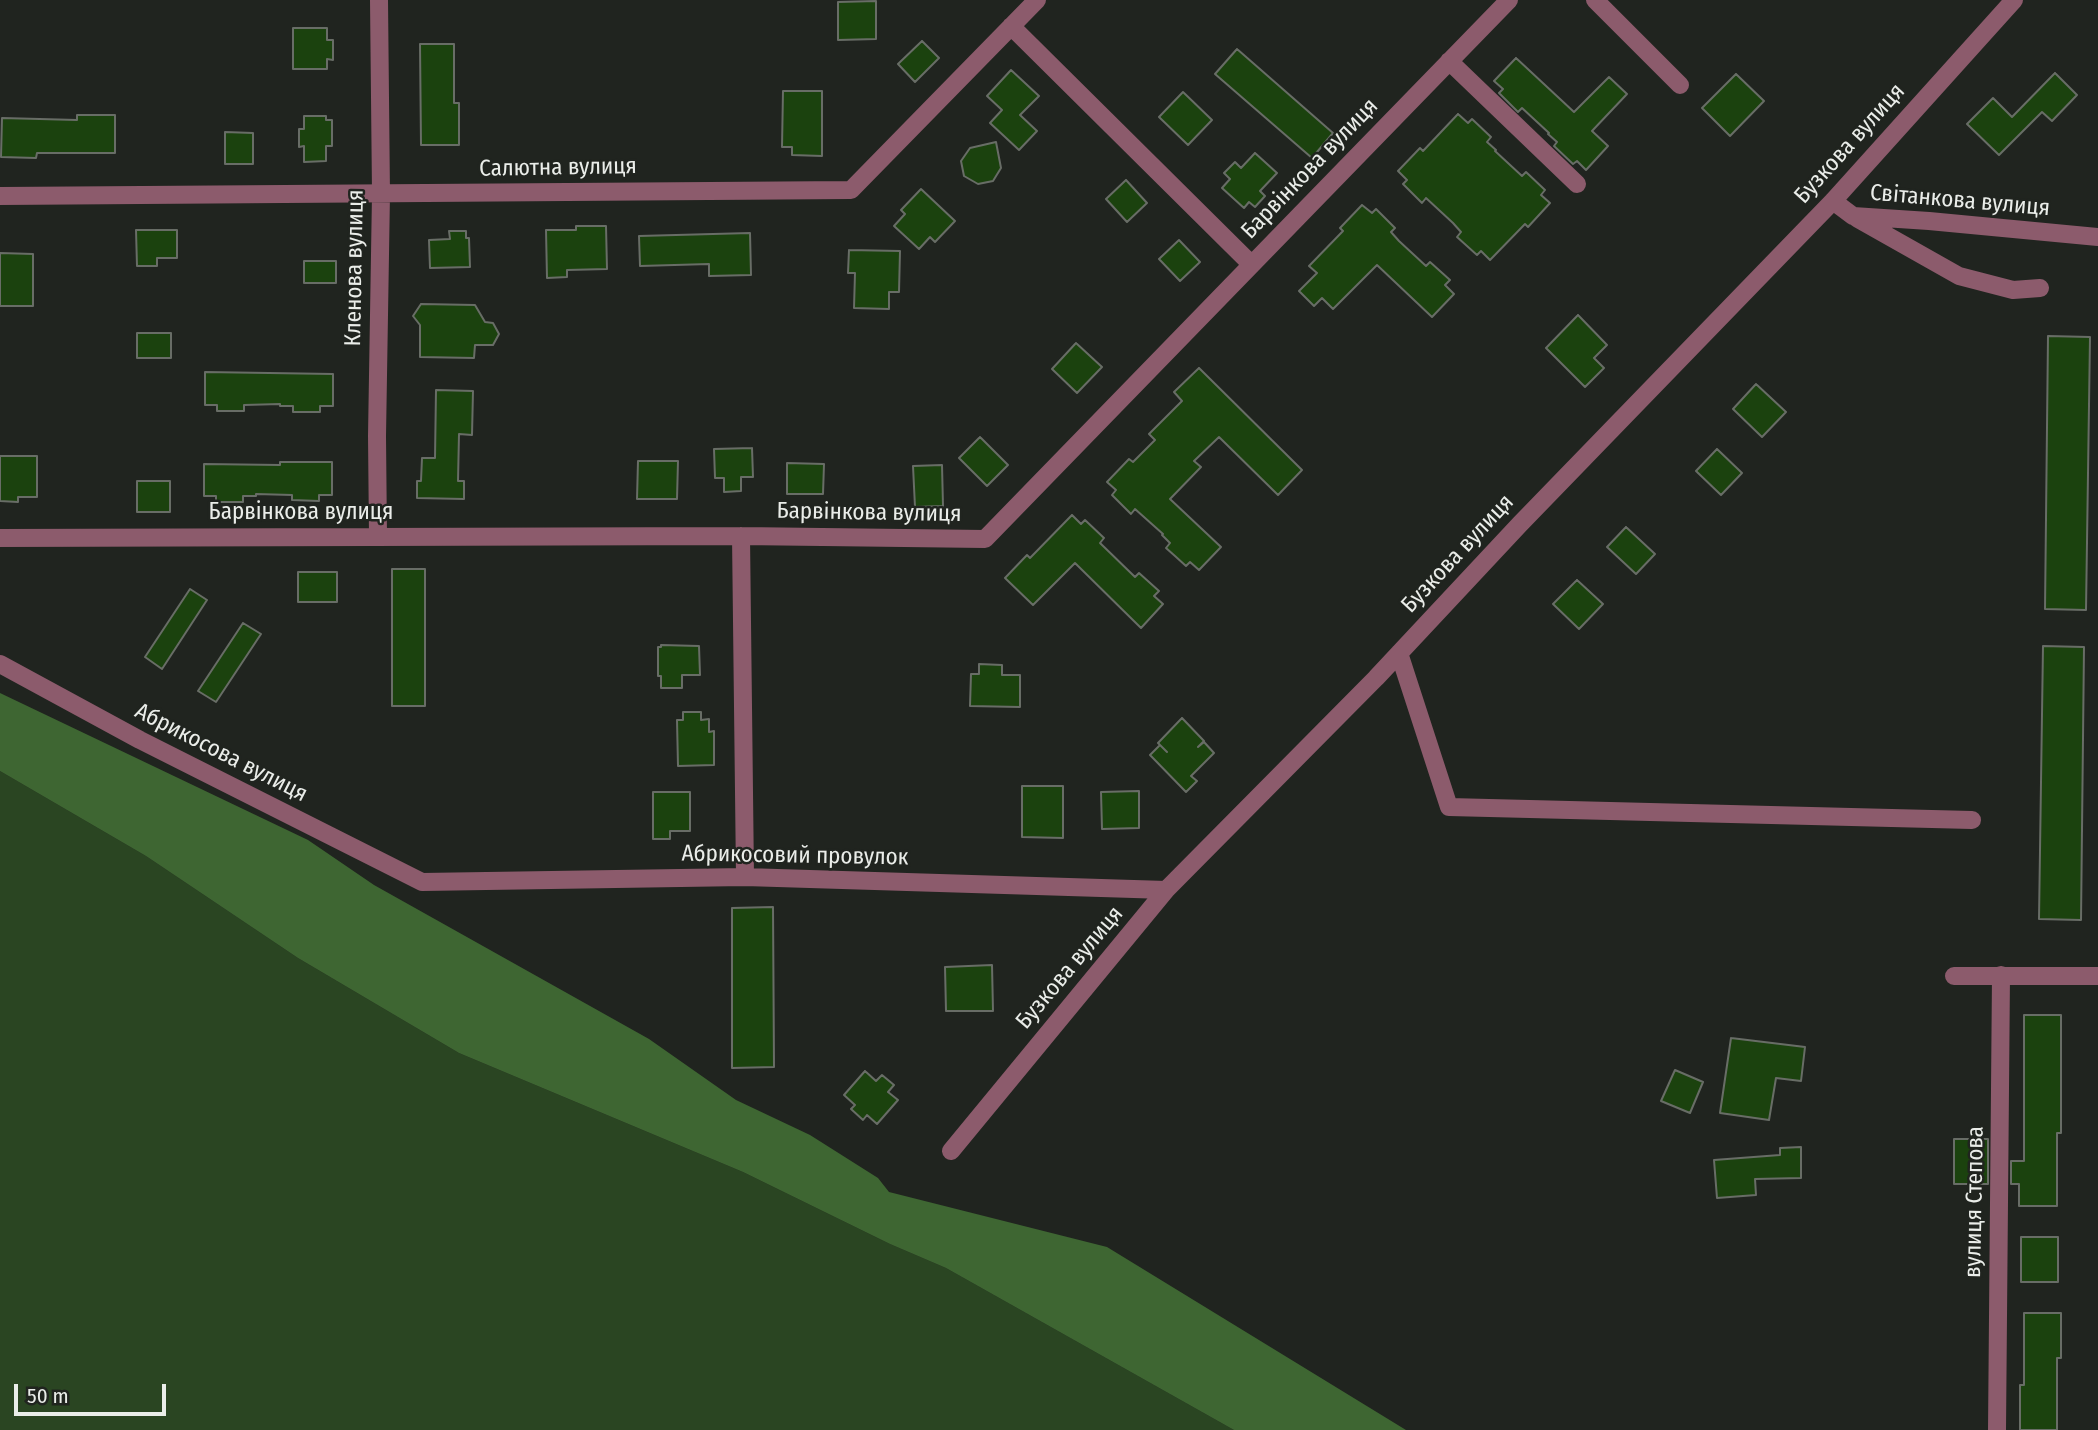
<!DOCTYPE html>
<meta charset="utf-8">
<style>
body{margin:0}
#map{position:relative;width:2098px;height:1430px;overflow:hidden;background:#20241f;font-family:"Fira Sans Condensed",sans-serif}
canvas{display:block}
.scale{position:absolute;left:14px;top:1384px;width:152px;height:32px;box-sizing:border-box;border:4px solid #eaede9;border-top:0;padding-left:9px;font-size:21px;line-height:24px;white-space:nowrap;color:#eaede9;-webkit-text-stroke:5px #20241f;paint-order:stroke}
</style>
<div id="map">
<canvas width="2098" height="1430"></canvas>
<div class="scale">50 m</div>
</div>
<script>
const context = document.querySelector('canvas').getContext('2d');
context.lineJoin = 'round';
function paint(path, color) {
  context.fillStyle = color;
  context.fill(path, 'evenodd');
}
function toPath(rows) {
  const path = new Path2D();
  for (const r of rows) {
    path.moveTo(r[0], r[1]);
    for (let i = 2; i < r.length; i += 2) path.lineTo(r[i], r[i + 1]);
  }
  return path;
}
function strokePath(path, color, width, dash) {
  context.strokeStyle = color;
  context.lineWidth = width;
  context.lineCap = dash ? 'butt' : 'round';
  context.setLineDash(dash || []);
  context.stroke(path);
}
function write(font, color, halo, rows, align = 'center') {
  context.font = font + ' "Fira Sans Condensed",sans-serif';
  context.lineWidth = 5;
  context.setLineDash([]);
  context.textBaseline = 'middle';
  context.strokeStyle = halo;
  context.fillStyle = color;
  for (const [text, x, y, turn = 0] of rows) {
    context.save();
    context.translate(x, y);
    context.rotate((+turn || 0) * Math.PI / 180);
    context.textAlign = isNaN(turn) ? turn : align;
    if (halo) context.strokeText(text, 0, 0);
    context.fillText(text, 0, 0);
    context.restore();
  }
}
paint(toPath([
 [0,771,146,856,298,958,459,1053,743,1172,890,1244,946,1268,1234,1430,0,1430]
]), '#2a4522');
paint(toPath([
 [0,693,308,840,374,885,649,1039,736,1100,810,1135,878,1178,889,1192,1107,1247,1406,1430,1234,1430,946,1268,890,1244,743,1172,459,1053,298,958,146,856,0,771]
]), '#3e6632');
const building = toPath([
 [876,1,876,39,838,40,838,2,876,1],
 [293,28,327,28,327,40,333,40,333,60,327,59,327,69,293,69,293,28],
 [922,41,939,58,915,82,898,64,922,41],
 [420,44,454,44,454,103,459,103,459,145,421,145,420,44],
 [1237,49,1333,133,1312,158,1215,74,1237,49],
 [1516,58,1574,112,1609,77,1627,94,1592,131,1608,146,1586,170,1577,161,1573,164,1554,146,1557,142,1548,134,1549,133,1522,108,1518,112,1499,93,1503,89,1494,81,1516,58],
 [1011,70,1039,96,1020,115,1037,131,1019,150,990,123,1002,110,987,96,1011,70],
 [2055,73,2077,95,2052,121,2042,112,1999,155,1967,124,1993,98,2012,117,2055,73],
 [1736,74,1764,101,1730,136,1702,108,1736,74],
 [783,91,822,91,822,156,792,155,792,147,782,147,783,91],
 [1183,92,1212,120,1188,145,1159,117,1183,92],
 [1458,114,1468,123,1472,119,1491,137,1487,142,1496,150,1495,151,1522,176,1526,172,1545,190,1541,195,1550,203,1528,227,1525,224,1490,260,1481,251,1477,255,1457,237,1461,232,1453,223,1426,198,1422,203,1403,184,1407,180,1398,171,1420,148,1423,151,1458,114],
 [77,115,115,115,115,153,37,153,36,158,1,157,2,118,77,120,77,115],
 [304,116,326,116,326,120,332,120,332,146,326,146,326,161,304,162,304,146,299,147,299,129,304,129,304,116],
 [225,132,253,133,253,164,225,164,225,132],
 [996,142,1001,168,993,181,978,184,964,176,961,161,970,148,996,142],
 [1255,153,1277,173,1260,191,1265,196,1255,207,1249,202,1244,208,1222,188,1230,179,1224,173,1235,162,1241,168,1255,153],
 [1126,180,1147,203,1127,222,1106,199,1126,180],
 [921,189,955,221,935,242,930,237,919,249,894,226,905,214,901,210,921,189],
 [1362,205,1372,213,1376,209,1395,228,1391,232,1399,241,1426,266,1430,262,1450,280,1445,285,1454,294,1432,317,1377,265,1333,309,1322,298,1314,306,1299,291,1317,273,1309,266,1343,231,1340,228,1362,205],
 [576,226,606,226,607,269,567,270,567,277,547,278,546,230,576,230,576,226],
 [136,230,177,230,177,258,157,258,157,266,137,266,136,230],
 [449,231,466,231,466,238,469,238,470,267,430,268,429,240,450,239,449,231],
 [750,233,751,275,709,276,709,264,640,266,639,236,750,233],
 [1179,240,1200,262,1180,281,1159,259,1179,240],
 [849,250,900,251,899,292,889,292,889,309,854,308,855,273,848,273,849,250],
 [0,253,33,254,33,306,0,306,0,253],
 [304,261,336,261,336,283,304,283,304,261],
 [421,304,475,305,485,322,493,323,499,334,493,345,475,345,474,358,420,357,420,325,413,316,421,304],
 [1578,315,1607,345,1594,358,1604,368,1585,387,1546,348,1578,315],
 [137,333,171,333,171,358,137,358,137,333],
 [2048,336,2090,337,2086,610,2045,609,2048,336],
 [1076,343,1102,367,1077,393,1052,369,1076,343],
 [1199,368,1302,470,1278,495,1219,437,1194,461,1201,467,1170,499,1221,547,1199,570,1190,562,1186,566,1175,556,1166,548,1170,543,1162,535,1163,534,1135,509,1131,514,1112,495,1116,490,1107,482,1129,459,1133,462,1155,440,1149,434,1182,401,1174,392,1199,368],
 [205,372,333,374,333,406,320,406,320,412,293,412,293,406,280,406,280,404,244,405,244,411,217,411,217,405,205,405,205,372],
 [1756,384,1786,412,1762,437,1733,409,1756,384],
 [436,390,473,391,472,435,459,434,458,481,464,481,464,499,417,498,417,481,421,481,422,458,435,458,436,390],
 [980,437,1008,465,987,486,959,458,980,437],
 [752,448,753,477,741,477,741,491,724,492,724,478,715,478,714,449,752,448],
 [1717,449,1742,473,1721,495,1696,471,1717,449],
 [0,456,37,456,37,497,18,497,18,502,0,501,0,456],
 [638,461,678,461,677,499,637,499,638,461],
 [280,462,332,462,332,495,319,495,319,501,292,500,292,495,256,494,256,496,243,496,243,502,216,502,216,496,204,496,204,464,280,465,280,462],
 [787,463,824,464,823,494,787,494,787,463],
 [942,465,943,506,915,507,913,466,942,465],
 [137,481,170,481,170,512,137,512,137,481],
 [1072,515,1081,524,1085,520,1104,538,1100,543,1135,577,1139,573,1159,591,1154,596,1163,604,1141,628,1075,563,1033,605,1005,578,1027,555,1030,558,1072,515],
 [1626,527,1655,554,1636,574,1607,547,1626,527],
 [392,569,425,569,425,706,392,706,392,569],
 [298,572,337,572,337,602,298,602,298,572],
 [1577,580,1603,604,1579,629,1553,604,1577,580],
 [190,589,207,600,162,669,145,657,190,589],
 [243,623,261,634,216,702,198,691,243,623],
 [661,645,699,646,700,675,682,675,682,688,661,688,661,676,658,676,658,647,661,647,661,645],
 [2043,646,2084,647,2081,920,2039,919,2043,646],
 [979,664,1002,665,1002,675,1020,675,1020,707,970,706,971,674,979,674,979,664],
 [683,712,701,712,701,720,709,719,709,732,714,731,714,765,678,766,677,720,683,720,683,712],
 [1182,718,1204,741,1198,747,1204,742,1214,753,1191,776,1197,781,1186,792,1150,755,1160,745,1167,752,1158,743,1182,718],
 [1022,786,1063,786,1063,838,1022,837,1022,786],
 [1139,791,1139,828,1102,829,1101,792,1139,791],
 [653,792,690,792,690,831,670,831,670,839,653,839,653,792],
 [773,907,774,1067,732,1068,732,908,773,907],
 [992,965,993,1011,946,1011,945,967,992,965],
 [2024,1015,2061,1015,2061,1133,2057,1133,2057,1206,2019,1206,2019,1184,2011,1184,2011,1161,2024,1161,2024,1015],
 [1731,1038,1805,1047,1801,1081,1776,1078,1769,1120,1720,1113,1731,1038],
 [1675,1070,1703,1082,1690,1113,1661,1101,1675,1070],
 [865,1071,876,1081,882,1075,894,1085,888,1092,898,1100,877,1124,867,1115,863,1120,851,1109,855,1105,844,1095,865,1071],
 [1954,1139,1988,1139,1988,1184,1954,1184,1954,1139],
 [1801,1147,1801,1178,1755,1179,1756,1195,1717,1198,1714,1160,1780,1155,1780,1148,1801,1147],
 [2021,1237,2058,1237,2058,1282,2021,1282,2021,1237],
 [2024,1313,2061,1313,2061,1358,2057,1358,2057,1430,2020,1430,2020,1385,2024,1385,2024,1313]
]);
paint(building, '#1b420e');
strokePath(building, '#686d66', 2);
strokePath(toPath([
 [1595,0,1680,85],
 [1011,26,1251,264],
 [1449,61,1577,184],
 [0,196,851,190,1037,0],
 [1833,201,1853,216,1929,221,2098,237],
 [1858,219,1959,276,2013,290,2040,288],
 [741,536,745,877],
 [378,537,377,436,381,194,379,0],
 [0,538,741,536,985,539,1509,0],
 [1399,653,1449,807,1972,820],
 [0,664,140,740,422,882,745,877,1166,890],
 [1954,976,2098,976],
 [951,1151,1166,890,1376,678,1520,524,1833,201,2014,0],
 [1997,1430,2001,975]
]), '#8c5b6c', 18);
write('23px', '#eaede9', '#20241f', [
 ["Бузкова вулиця",1850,144,-48],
 ["Салютна вулиця",558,168,-1],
 ["Барвінкова вулиця",1310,169,-46],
 ["Світанкова вулиця",1960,201,5],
 ["Кленова вулиця",355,268,-89],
 ["Барвінкова вулиця",301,513],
 ["Барвінкова вулиця",869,513,1],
 ["Бузкова вулиця",1458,554,-47],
 ["Абрикосова вулиця",221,753,27],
 ["Абрикосовий провулок",795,856,1],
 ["Бузкова вулиця",1070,968,-50],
 ["вулиця Степова",1975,1202,-89]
]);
</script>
